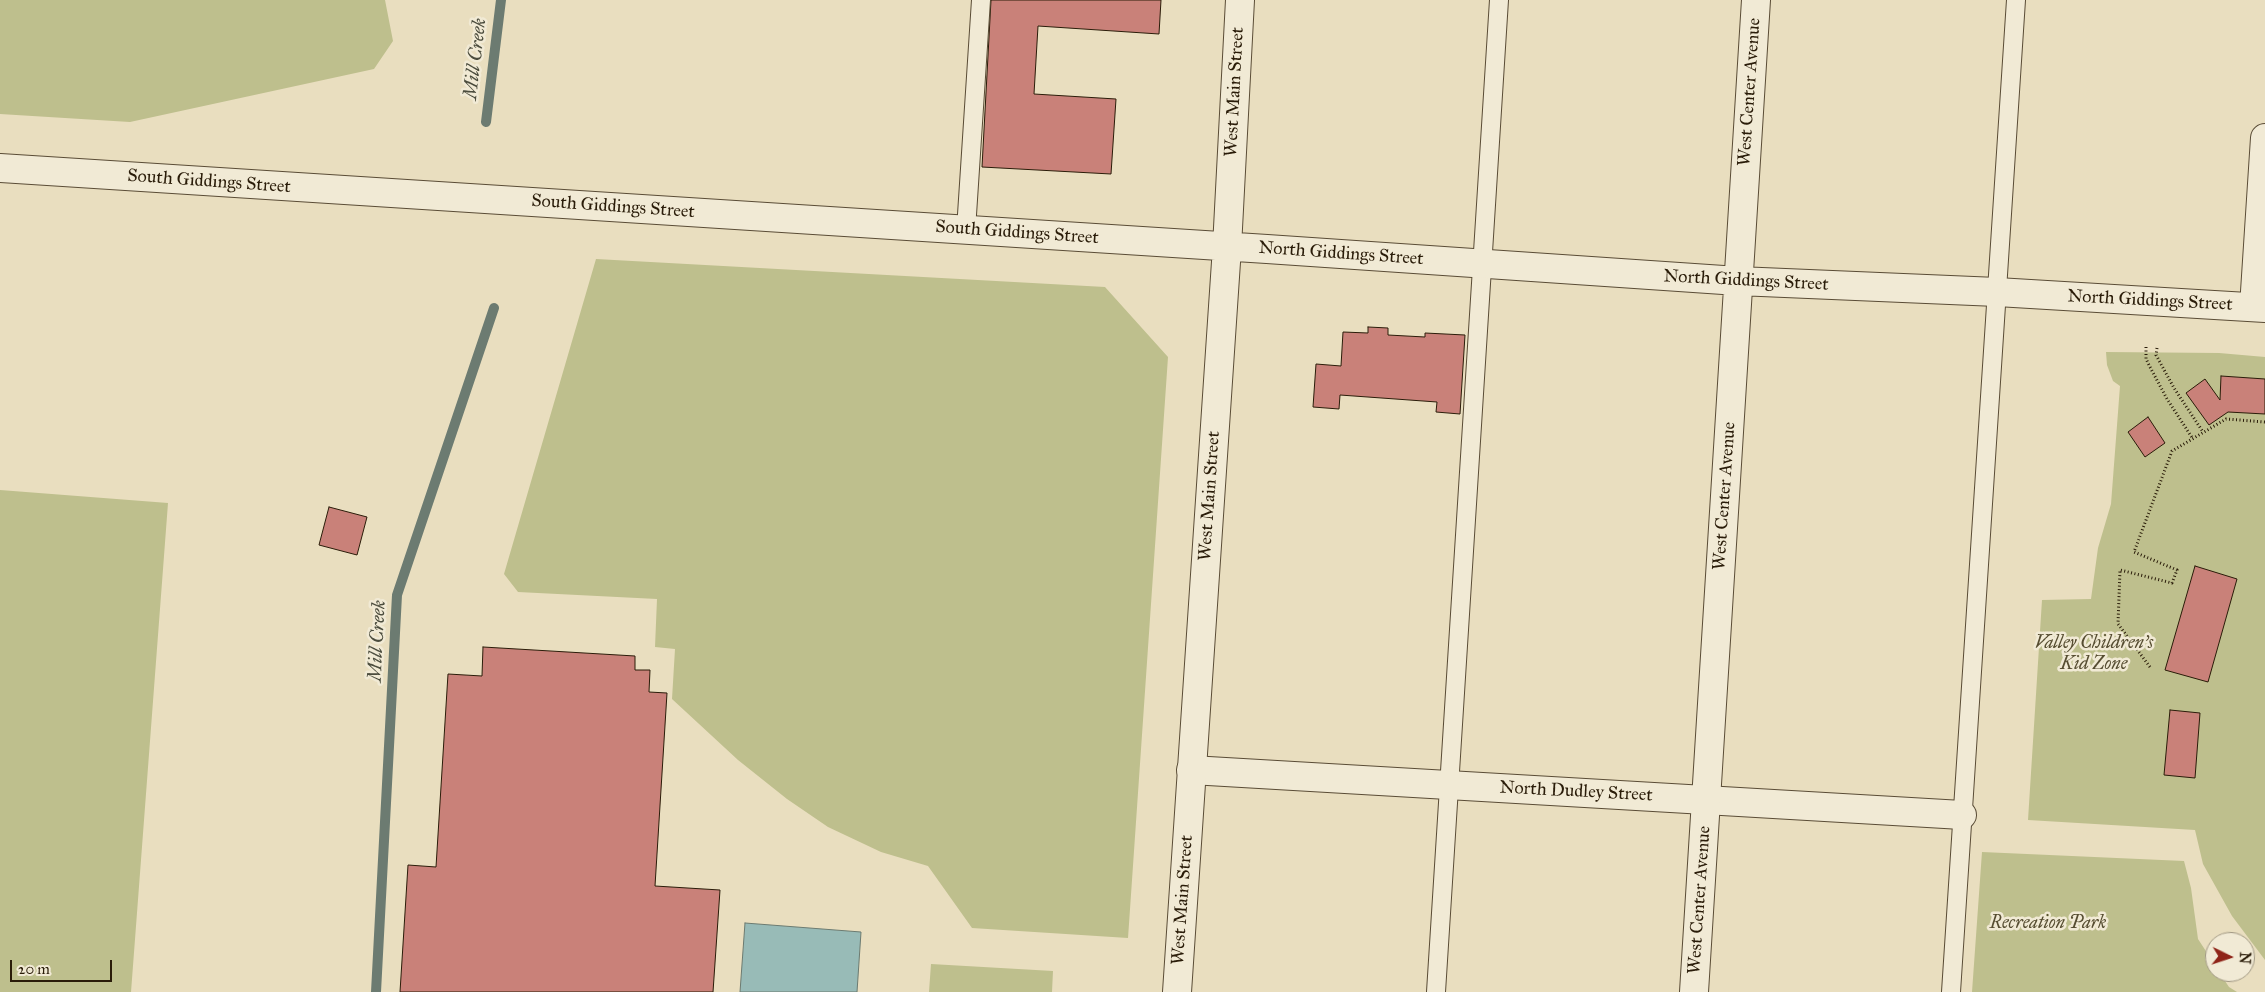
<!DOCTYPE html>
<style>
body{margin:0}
#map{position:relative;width:2265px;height:992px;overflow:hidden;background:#e9debf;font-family:"IM FELL Great Primer",serif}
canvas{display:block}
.north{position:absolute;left:2205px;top:932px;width:50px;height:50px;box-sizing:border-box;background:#f1ead5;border:1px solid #a19883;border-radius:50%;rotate:94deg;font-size:14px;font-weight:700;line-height:20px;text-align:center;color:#2a1c09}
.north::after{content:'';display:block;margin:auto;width:18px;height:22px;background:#8f2418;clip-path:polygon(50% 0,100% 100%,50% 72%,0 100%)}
.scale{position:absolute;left:10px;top:960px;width:102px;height:22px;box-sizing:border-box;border:2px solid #2a1c09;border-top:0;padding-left:6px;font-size:15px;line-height:18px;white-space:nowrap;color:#2a1c09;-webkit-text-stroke:4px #f1ead5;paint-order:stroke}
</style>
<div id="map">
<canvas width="2265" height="992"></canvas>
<div class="north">N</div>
<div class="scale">20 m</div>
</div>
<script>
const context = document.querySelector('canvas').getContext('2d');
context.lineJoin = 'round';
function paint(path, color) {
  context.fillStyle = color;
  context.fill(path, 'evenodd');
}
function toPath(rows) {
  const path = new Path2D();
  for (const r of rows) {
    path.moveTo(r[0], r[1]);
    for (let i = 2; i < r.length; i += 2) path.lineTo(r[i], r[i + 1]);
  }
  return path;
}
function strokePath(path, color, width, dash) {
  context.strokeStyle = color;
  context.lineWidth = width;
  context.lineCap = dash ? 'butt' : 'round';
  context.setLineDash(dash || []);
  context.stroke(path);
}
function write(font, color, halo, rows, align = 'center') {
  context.font = font + ' "IM FELL Great Primer",serif';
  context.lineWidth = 5;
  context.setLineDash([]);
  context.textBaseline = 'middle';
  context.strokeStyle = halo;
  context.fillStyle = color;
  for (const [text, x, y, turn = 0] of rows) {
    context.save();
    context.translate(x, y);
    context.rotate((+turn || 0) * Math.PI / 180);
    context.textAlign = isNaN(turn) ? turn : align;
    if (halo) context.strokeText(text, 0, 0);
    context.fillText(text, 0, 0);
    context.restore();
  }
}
paint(toPath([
 [0,0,385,0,393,41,374,69,130,122,0,114],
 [596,259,1105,287,1168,357,1128,938,972,928,928,866,881,852,828,827,787,799,738,760,672,699,675,649,655,647,657,599,518,592,504,574],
 [2106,352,2219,353,2265,357,2265,960,2232,916,2203,864,2195,830,2028,820,2042,600,2091,599,2098,548,2111,504,2120,386,2113,381,2107,365],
 [0,490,168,503,131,992,0,992],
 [1982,852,2184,861,2191,888,2198,939,2215,965,2215,972,2219,972,2229,987,2237,992,1972,992],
 [931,964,1053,971,1052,992,929,992]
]), '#bebf8d');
const water = toPath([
 [745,923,861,932,857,992,740,992,745,923]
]);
paint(water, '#98bbb7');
strokePath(water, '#6c7b71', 1);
strokePath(toPath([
 [486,122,501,0],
 [376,992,397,595,494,308]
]), '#6c7b71', 10);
const building = toPath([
 [991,0,1161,0,1159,34,1038,26,1034,94,1116,99,1111,174,982,167,991,0],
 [1368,327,1388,328,1388,335,1425,337,1425,333,1465,335,1460,414,1436,412,1437,402,1340,395,1339,409,1313,407,1316,364,1341,366,1343,332,1368,333,1368,327],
 [2221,376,2265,379,2265,414,2228,412,2209,425,2186,393,2205,379,2220,400,2221,376],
 [2148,417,2165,443,2145,457,2128,432,2148,417],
 [329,507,367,517,357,555,319,545,329,507],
 [2195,566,2237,579,2208,682,2165,670,2195,566],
 [483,647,635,656,635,670,650,670,649,692,667,693,655,886,720,890,713,992,400,992,408,865,436,867,448,674,482,676,483,647],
 [2170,710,2200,713,2195,778,2164,775,2170,710]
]);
paint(building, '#c98179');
strokePath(building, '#2a1c09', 1);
const service = toPath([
 [966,230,981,0],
 [1436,992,1499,0],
 [1951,992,2016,0]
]);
const minor = toPath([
 [2254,307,2265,138],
 [1191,770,1962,815]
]);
const tertiary = toPath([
 [0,168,1267,249,1738,281,1997,292,2265,308],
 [1177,992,1227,247,1240,0],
 [1694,992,1756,0]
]);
strokePath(service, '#5a4c36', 20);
strokePath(minor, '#5a4c36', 30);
strokePath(tertiary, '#5a4c36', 30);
strokePath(toPath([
 [2146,347,2146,359,2150,367,2167,399,2193,439],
 [2157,348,2156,355,2174,388,2203,432],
 [2150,667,2118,624,2120,570,2172,583,2177,570,2134,552,2172,451,2226,419,2265,422]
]), '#2a1c09', 3, [1, 2.5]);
strokePath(service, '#f1ead5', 18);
strokePath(minor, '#f1ead5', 28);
strokePath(tertiary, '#f1ead5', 28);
write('18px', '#2a1c09', '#f1ead5', [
 ["West Main Street",1235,92,-87],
 ["West Center Avenue",1750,92,-86],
 ["South Giddings Street",209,182,4],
 ["South Giddings Street",613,207,4],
 ["South Giddings Street",1017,233,4],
 ["North Giddings Street",1341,254,4],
 ["North Giddings Street",1746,281,3],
 ["North Giddings Street",2150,301,3],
 ["West Main Street",1210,496,-86],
 ["West Center Avenue",1725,496,-86],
 ["North Dudley Street",1576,792,3],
 ["West Main Street",1183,900,-86],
 ["West Center Avenue",1700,900,-86]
]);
write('italic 18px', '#564d31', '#f1ead5', [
 ["Valley Children's",2094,644],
 ["Kid Zone",2094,665],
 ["Recreation Park",2048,924]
]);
write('italic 19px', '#4b4c3d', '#f1ead5', [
 ["Mill Creek",476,59,-83],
 ["Mill Creek",378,641,-87]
]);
</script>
